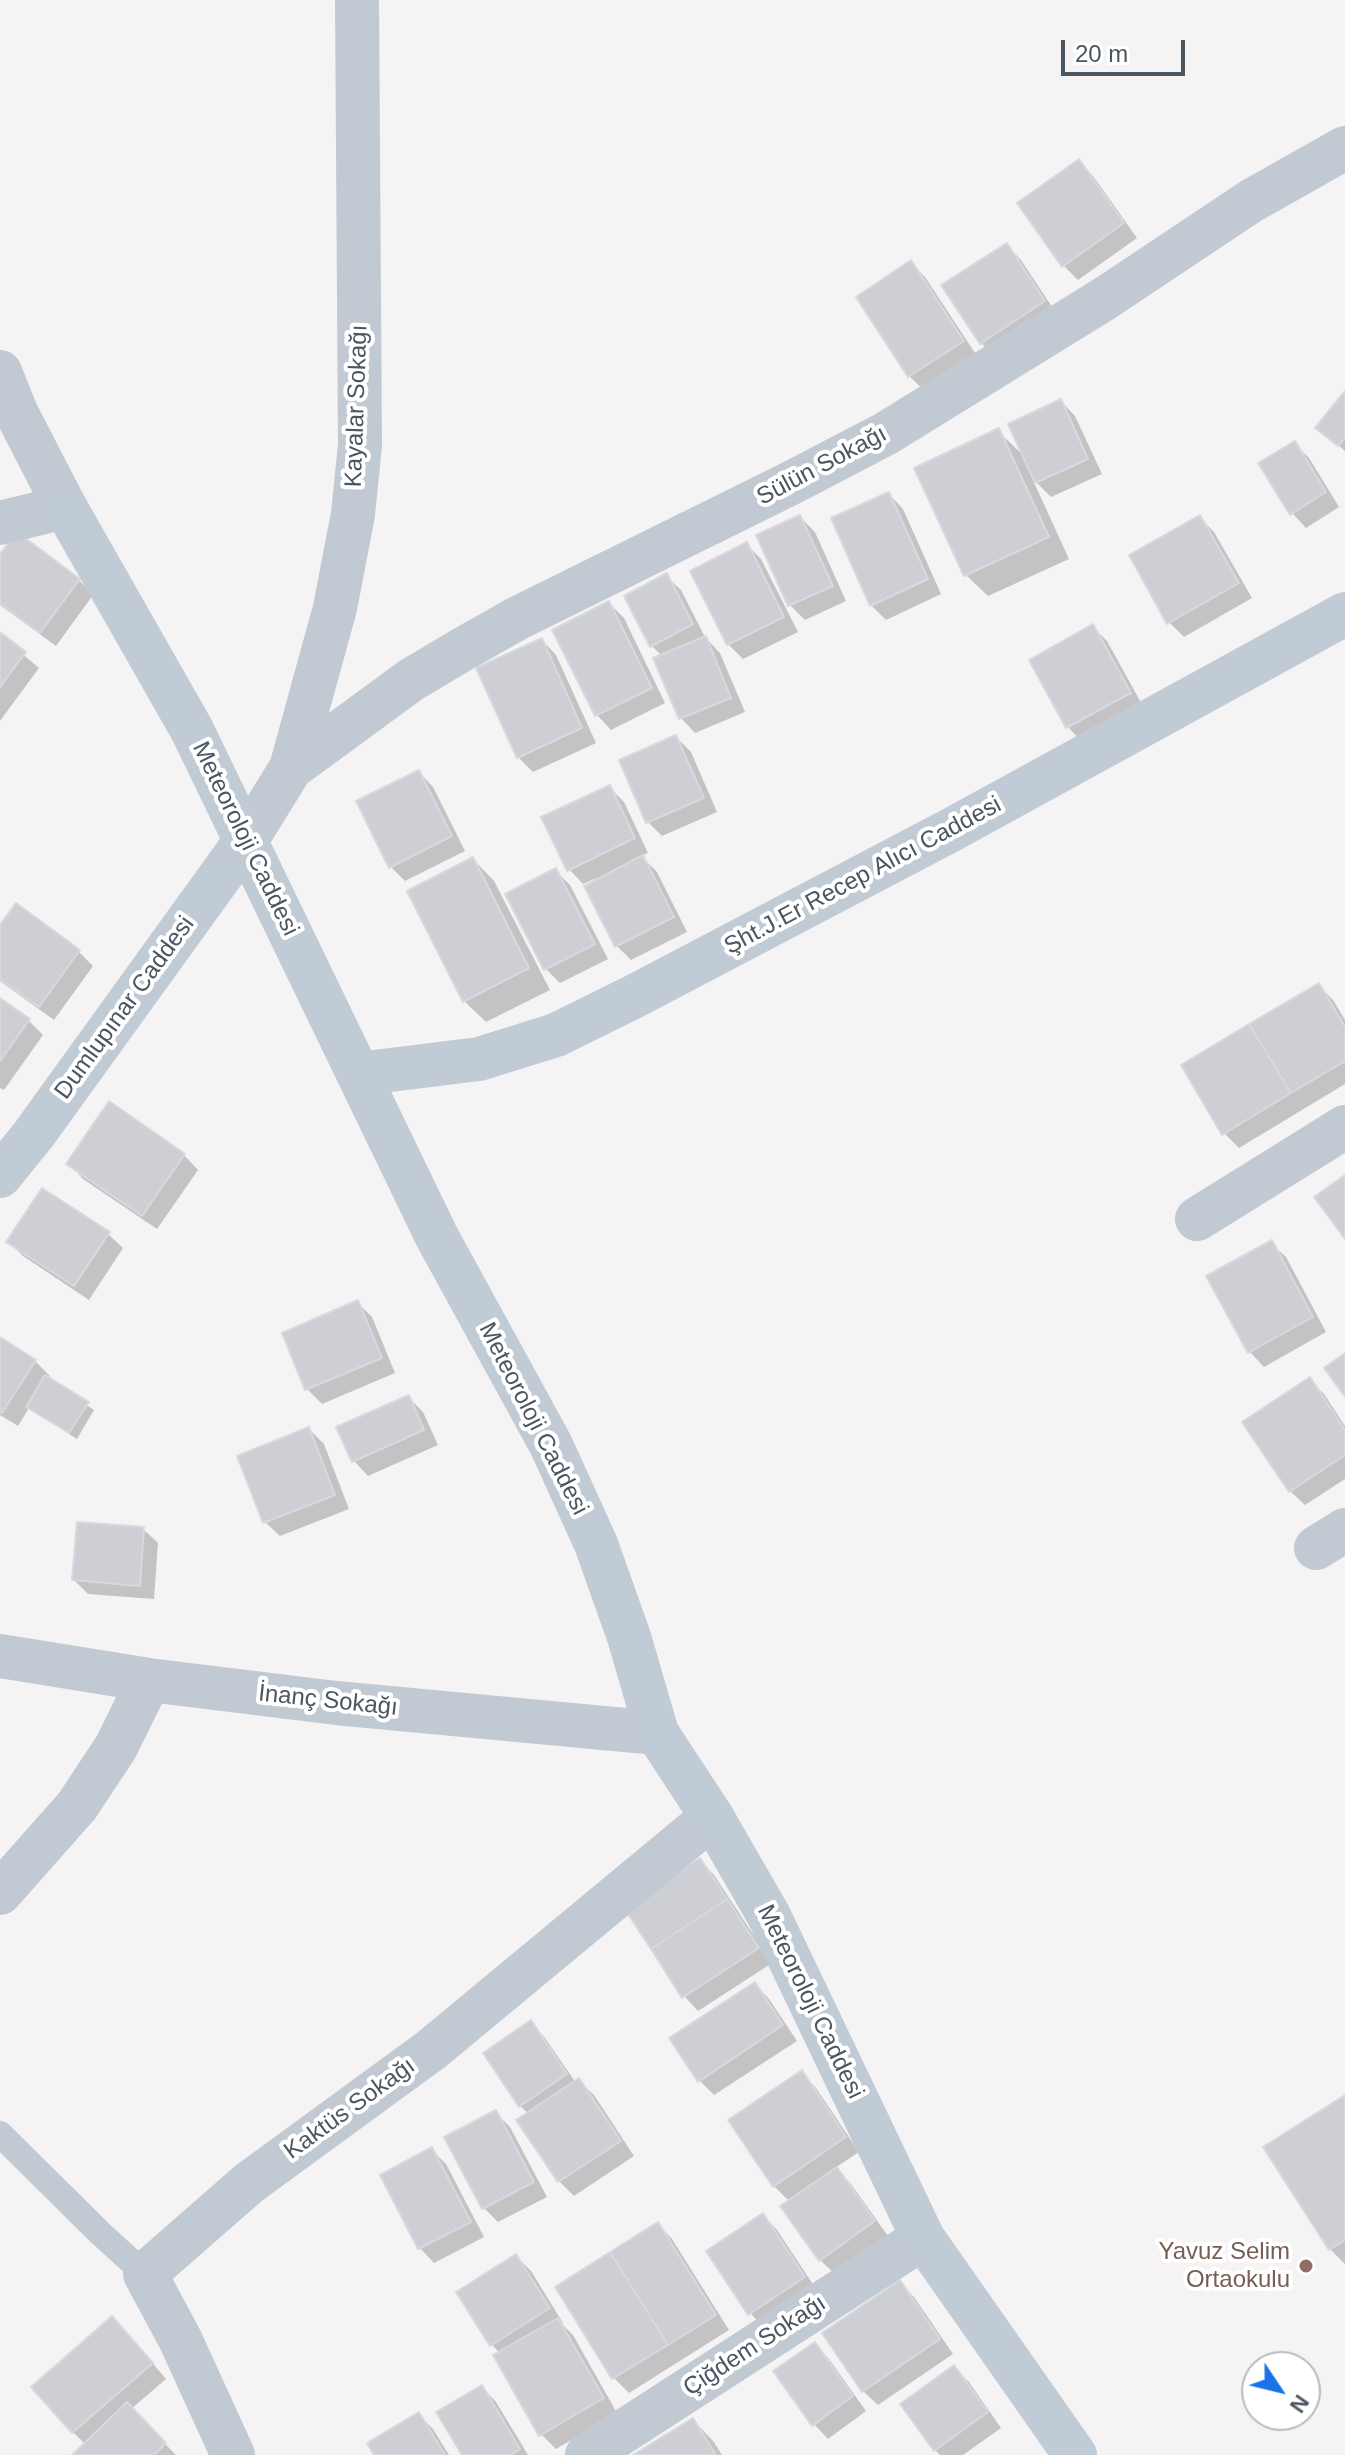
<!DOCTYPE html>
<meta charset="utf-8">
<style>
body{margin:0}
#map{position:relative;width:1345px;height:2455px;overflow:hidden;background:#f5f3f3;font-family:Arial,sans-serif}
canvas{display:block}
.north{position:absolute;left:1241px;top:2351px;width:80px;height:80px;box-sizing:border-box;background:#fff;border:2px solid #b7bbc0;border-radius:50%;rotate:125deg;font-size:22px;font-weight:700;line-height:32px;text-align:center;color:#4a5661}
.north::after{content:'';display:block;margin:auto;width:28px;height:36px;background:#1a73e8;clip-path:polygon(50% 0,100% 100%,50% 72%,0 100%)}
.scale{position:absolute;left:1061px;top:40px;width:124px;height:36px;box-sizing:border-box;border:4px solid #4a5661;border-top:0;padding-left:10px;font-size:24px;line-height:28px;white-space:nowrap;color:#4a5661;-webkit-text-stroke:6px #fff;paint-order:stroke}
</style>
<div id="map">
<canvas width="1345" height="2455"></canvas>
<div class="north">N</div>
<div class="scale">20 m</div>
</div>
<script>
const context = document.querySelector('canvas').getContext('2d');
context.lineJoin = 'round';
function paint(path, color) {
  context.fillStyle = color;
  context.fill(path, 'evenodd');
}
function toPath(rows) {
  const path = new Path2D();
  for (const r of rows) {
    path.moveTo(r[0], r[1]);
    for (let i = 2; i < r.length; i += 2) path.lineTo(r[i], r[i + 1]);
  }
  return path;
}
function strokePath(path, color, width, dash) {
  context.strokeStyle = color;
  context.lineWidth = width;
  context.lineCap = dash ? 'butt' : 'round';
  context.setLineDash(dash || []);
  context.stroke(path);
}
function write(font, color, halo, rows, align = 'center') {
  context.font = font + ' Arial,sans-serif';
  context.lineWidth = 8;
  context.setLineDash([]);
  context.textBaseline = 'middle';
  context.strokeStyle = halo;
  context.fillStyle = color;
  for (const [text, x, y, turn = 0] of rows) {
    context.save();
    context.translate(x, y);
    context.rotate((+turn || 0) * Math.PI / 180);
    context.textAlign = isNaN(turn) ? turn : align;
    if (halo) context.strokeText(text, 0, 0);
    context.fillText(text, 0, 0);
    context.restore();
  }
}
paint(toPath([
 [1079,162,1093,176,1137,238,1078,280,1064,266,1020,204],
 [1007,245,1021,260,1058,316,996,357,981,343],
 [911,263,925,277,977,356,924,390,909,376],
 [1345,394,1345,451,1325,434],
 [1061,401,1075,416,1102,474,1051,497,1032,478,1069,559,988,596,966,575,998,431,1025,457],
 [1294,443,1309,458,1339,507,1306,528,1292,513],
 [889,494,903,509,941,594,886,620,871,605],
 [800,517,815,532,846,601,805,620,790,605,758,536],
 [1199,517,1214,532,1252,598,1184,637,1169,622],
 [747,545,761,559,798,632,743,659,728,644],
 [0,558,79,580,93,595,56,646,0,605],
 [666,576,681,590,705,637,720,653,745,712,695,733,681,718,662,656,652,646],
 [609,603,624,618,665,703,611,730,597,715,554,631],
 [1093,627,1107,641,1144,708,1082,742,1068,727,1031,661],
 [0,635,39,668,0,721],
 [542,640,556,655,596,743,533,772,518,757],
 [676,737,691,752,717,812,662,836,648,822],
 [419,772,433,787,465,851,405,881,390,866],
 [609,787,624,802,648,853,641,856,657,872,687,932,631,960,617,946,594,879,583,884,569,869],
 [473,859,494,881,550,990,486,1022,464,1001],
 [556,871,570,885,608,959,560,983,546,969],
 [0,929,78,951,93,966,54,1020,0,981],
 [1318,985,1333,1000,1345,1020,1345,1084,1239,1148,1224,1133],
 [0,1000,29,1021,43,1035,4,1090,0,1088],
 [184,1155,198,1170,157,1229,83,1179,69,1164],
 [108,1234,123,1248,89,1300,23,1256,9,1242],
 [1271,1243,1286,1257,1326,1332,1264,1367,1250,1352,1209,1277],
 [358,1303,372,1317,395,1373,322,1404,307,1389,284,1334],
 [0,1339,35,1361,50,1376,48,1379,94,1410,77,1439,29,1408,18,1426,0,1415],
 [1310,1380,1324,1394,1345,1426,1345,1479,1305,1505,1290,1491],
 [408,1397,423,1412,438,1445,368,1476,354,1461,339,1428],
 [309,1429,324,1444,349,1509,280,1536,265,1522],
 [143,1529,158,1543,154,1599,88,1594,74,1580],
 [700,1860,714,1875,772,1963,698,2011,684,1996],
 [755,1984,769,1999,797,2041,714,2095,699,2080],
 [531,2023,545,2038,576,2083,579,2081,594,2095,634,2156,574,2196,559,2181,519,2121,529,2114,520,2106],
 [802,2073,816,2088,859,2152,835,2168,851,2184,888,2236,835,2274,820,2260,790,2202,774,2186],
 [1345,2097,1345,2264,1330,2249],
 [495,2112,510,2127,547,2197,498,2222,484,2208],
 [432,2150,446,2164,484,2237,434,2263,420,2248,383,2176],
 [763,2215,777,2230,818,2292,764,2328,750,2313],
 [658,2224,672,2239,729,2330,629,2393,614,2378,558,2288],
 [516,2256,531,2271,563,2323,562,2324,573,2335,617,2413,556,2449,541,2434,501,2354,492,2345],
 [900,2283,914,2297,953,2354,878,2405,863,2391],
 [127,2333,166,2379,131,2409,176,2455,75,2455,86,2445,73,2432],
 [814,2344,829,2359,866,2411,828,2439,814,2424],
 [954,2368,969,2382,1001,2428,963,2455,940,2455,935,2450],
 [482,2387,496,2402,528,2455,464,2455],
 [418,2414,433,2429,449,2455,377,2455],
 [693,2420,714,2442,722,2455,637,2455]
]), '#0003');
const building = toPath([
 [1079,159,1124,223,1062,267,1017,203,1079,159],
 [1007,243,1045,301,980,344,941,285,1007,243],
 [911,260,964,341,908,377,856,297,911,260],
 [1345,391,1345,438,1338,446,1315,428,1345,391],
 [1061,399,1088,459,1035,483,1008,424,1061,399],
 [999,428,1049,537,964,576,914,468,999,428],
 [1295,441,1326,492,1290,515,1258,463,1295,441],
 [889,492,928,579,870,606,831,518,889,492],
 [800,515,833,586,788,606,756,535,800,515],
 [1200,515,1239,583,1167,624,1129,555,1200,515],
 [17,532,80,579,40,633,0,603,0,554,17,532],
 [747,542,784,617,727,645,690,571,747,542],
 [667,573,693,624,650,647,624,596,667,573],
 [609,601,652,688,595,716,552,630,609,601],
 [1093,624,1131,693,1066,728,1029,660,1093,624],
 [0,632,26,652,0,687,0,632],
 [706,636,731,698,679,719,653,658,706,636],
 [542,638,582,728,517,758,476,668,542,638],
 [676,735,704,798,646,823,619,760,676,735],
 [419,770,452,836,389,868,356,801,419,770],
 [610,785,635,838,567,871,541,817,610,785],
 [643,855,674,917,615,947,584,886,643,855],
 [473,857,529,968,463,1002,407,891,473,857],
 [556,868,595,944,544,970,505,894,556,868],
 [16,903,80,950,39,1007,0,979,0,925,16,903],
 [1319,983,1345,1027,1345,1061,1291,1093,1249,1024,1319,983],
 [0,998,30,1019,0,1061,0,998],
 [1249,1024,1291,1093,1222,1135,1181,1065,1249,1024],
 [109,1101,185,1154,142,1216,66,1164,109,1101],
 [1345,1175,1345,1239,1314,1197,1345,1175],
 [42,1188,110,1232,74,1286,6,1242,42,1188],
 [1272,1240,1313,1317,1248,1353,1206,1276,1272,1240],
 [358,1300,382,1358,305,1390,282,1333,358,1300],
 [0,1337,36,1360,2,1413,0,1411,0,1337],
 [1345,1353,1345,1397,1324,1368,1345,1353],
 [45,1375,89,1402,69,1433,26,1407,45,1375],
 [1310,1377,1345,1430,1345,1455,1289,1492,1242,1422,1310,1377],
 [409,1395,424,1430,352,1462,336,1427,409,1395],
 [309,1427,335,1495,263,1523,237,1456,309,1427],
 [77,1522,144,1527,140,1586,72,1580,77,1522],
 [700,1858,727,1899,651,1949,624,1908,700,1858],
 [727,1899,759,1948,682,1998,651,1949,727,1899],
 [755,1982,783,2025,698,2082,669,2038,755,1982],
 [531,2020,567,2074,519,2107,483,2053,531,2020],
 [802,2070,846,2137,773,2187,728,2120,802,2070],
 [579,2078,621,2141,558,2182,516,2120,579,2078],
 [1345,2095,1345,2240,1329,2250,1263,2147,1345,2095],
 [496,2110,534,2182,482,2209,444,2137,496,2110],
 [432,2147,471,2222,418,2249,380,2175,432,2147],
 [837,2167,875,2221,819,2261,780,2206,837,2167],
 [763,2213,805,2277,748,2315,706,2251,763,2213],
 [658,2222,716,2315,668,2345,610,2252,658,2222],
 [610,2252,668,2345,612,2379,555,2287,610,2252],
 [516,2254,550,2308,490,2346,456,2292,516,2254],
 [900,2280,940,2339,862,2392,822,2333,900,2280],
 [112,2316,153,2363,72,2433,31,2387,112,2316],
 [558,2318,604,2398,539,2436,493,2355,558,2318],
 [815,2342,853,2396,812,2426,773,2371,815,2342],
 [954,2365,988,2412,934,2451,900,2404,954,2365],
 [482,2385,520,2449,511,2455,462,2455,436,2412,482,2385],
 [127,2402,166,2443,154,2455,72,2455,127,2402],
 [419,2412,445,2455,374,2455,367,2443,419,2412],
 [693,2418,716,2455,633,2455,693,2418]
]);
paint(building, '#cdcfd5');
strokePath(building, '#d7d9de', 2);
strokePath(toPath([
 [0,2134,100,2233,145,2274]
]), '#c1cad2', 26);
strokePath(toPath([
 [0,372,16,412,65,507,0,523],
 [291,768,411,680,463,649,518,618,791,483,885,434,1104,299,1251,201,1345,148],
 [247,839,291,768,335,608,353,514,360,445,357,0],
 [1197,1219,1345,1127],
 [1316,1548,1345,1530],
 [0,1656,149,1680,336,1703,657,1733],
 [0,1893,77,1806,116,1747,149,1680],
 [233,2455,180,2339,145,2274,249,2183,431,2050,712,1817],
 [587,2455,923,2238]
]), '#c1cad2', 44);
strokePath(toPath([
 [65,507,192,730,437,1237,551,1445,596,1544,629,1637,657,1733,712,1817,769,1916,923,2238,1075,2455],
 [358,1074,479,1059,556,1035,633,997,951,830,1345,614],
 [0,1176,34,1134,247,839]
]), '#c1cbd6', 44);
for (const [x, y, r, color] of [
 [1306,2266,8,"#8d6e63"]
]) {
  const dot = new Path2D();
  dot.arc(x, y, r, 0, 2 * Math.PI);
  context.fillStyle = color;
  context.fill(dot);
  strokePath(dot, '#fff', 3);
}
write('24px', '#4a5661', '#fff', [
 ["Kayalar Sokağı",357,406,-88],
 ["Sülün Sokağı",822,466,-28],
 ["Meteoroloji Caddesi",245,839,64],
 ["Şht.J.Er Recep Alıcı Caddesi",863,876,-28],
 ["Dumlupınar Caddesi",125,1008,-54],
 ["Meteoroloji Caddesi",533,1419,63],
 ["İnanç Sokağı",328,1701,6],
 ["Meteoroloji Caddesi",810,2002,64],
 ["Kaktüs Sokağı",350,2109,-36],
 ["Çiğdem Sokağı",755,2346,-33]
]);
write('24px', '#785e54', '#fff', [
 ["Yavuz Selim",1290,2252],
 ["Ortaokulu",1290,2280]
], 'right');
</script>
